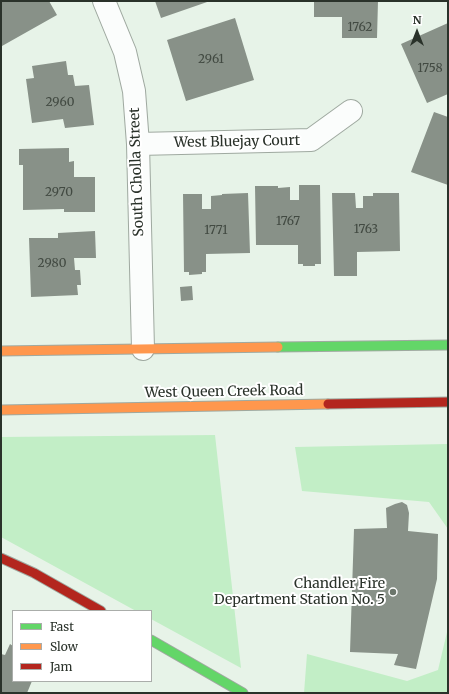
<!DOCTYPE html>
<style>
body{margin:0}
#map{position:relative;width:449px;height:694px;overflow:hidden;background:#e7f3e8;font-family:Merriweather,serif}
canvas{display:block}
.frame{position:absolute;inset:0;border:2px solid #2a322a;pointer-events:none}
.legend{position:absolute;left:12px;top:610px;width:140px;height:72px;box-sizing:border-box;background:#fff;border:1px solid #aaadaa;margin:0;padding:5px 7px;list-style:none;font-size:12px;color:#2a322a}
.legend li{display:flex;align-items:center;gap:8px;height:20px}
.legend b{width:20px;border:1px solid #aaadaa}
.north{position:absolute;left:397px;top:12px;width:40px;height:40px;-webkit-text-stroke:3px #fff;paint-order:stroke;rotate:0deg;font-size:11px;font-weight:700;line-height:16px;text-align:center;color:#2a322a}
.north::after{content:'';display:block;margin:auto;width:14px;height:18px;background:#2a322a;clip-path:polygon(50% 0,100% 100%,50% 72%,0 100%)}
</style>
<div id="map">
<canvas width="449" height="694"></canvas>
<div class="frame"></div>
<ul class="legend">
<li><b style="height:5px;background:#63d668"></b>Fast</li>
<li><b style="height:5px;background:#ff974d"></b>Slow</li>
<li><b style="height:5px;background:#b3261e"></b>Jam</li>
</ul>
<div class="north">N</div>
</div>
<script>
const context = document.querySelector('canvas').getContext('2d');
context.lineJoin = 'round';
function paint(path, color) {
  context.fillStyle = color;
  context.fill(path, 'evenodd');
}
function toPath(rows) {
  const path = new Path2D();
  for (const r of rows) {
    path.moveTo(r[0], r[1]);
    for (let i = 2; i < r.length; i += 2) path.lineTo(r[i], r[i + 1]);
  }
  return path;
}
function strokePath(path, color, width, dash) {
  context.strokeStyle = color;
  context.lineWidth = width;
  context.lineCap = dash ? 'butt' : 'round';
  context.setLineDash(dash || []);
  context.stroke(path);
}
function write(font, color, halo, rows, align = 'center') {
  context.font = font + ' Merriweather,serif';
  context.lineWidth = 4;
  context.setLineDash([]);
  context.textBaseline = 'middle';
  context.strokeStyle = halo;
  context.fillStyle = color;
  for (const [text, x, y, turn = 0] of rows) {
    context.save();
    context.translate(x, y);
    context.rotate((+turn || 0) * Math.PI / 180);
    context.textAlign = isNaN(turn) ? turn : align;
    if (halo) context.strokeText(text, 0, 0);
    context.fillText(text, 0, 0);
    context.restore();
  }
}
paint(toPath([
 [215,435,241,668,151,619,151,611,136,611,1,537,1,437],
 [448,444,448,529,429,502,302,491,295,447],
 [448,628,448,693,304,693,307,654,407,681,438,670]
]), '#c2eec6');
paint(toPath([
 [1,1,49,1,57,15,2,46,1,44],
 [155,1,210,1,161,18],
 [314,1,378,1,377,38,342,38,342,17,314,17],
 [235,18,254,80,186,101,167,40],
 [448,23,448,94,427,103,401,44],
 [66,61,68,75,73,75,75,86,89,85,94,125,65,128,63,119,32,123,26,79,34,78,32,66],
 [434,112,448,117,448,185,411,172],
 [69,148,69,162,74,161,74,177,95,177,95,212,64,212,64,209,23,210,23,165,19,165,19,149],
 [299,185,320,185,321,264,315,264,315,266,303,266,303,264,298,264,298,245,256,245,255,186,278,186,278,188,290,187,290,200,299,200],
 [248,193,250,253,206,254,206,272,202,272,202,274,189,275,189,272,184,272,183,194,202,194,202,209,211,209,211,196,222,195,222,194],
 [332,193,355,193,356,208,363,208,363,196,373,196,373,193,399,193,400,251,357,252,357,276,334,276],
 [95,231,96,258,74,258,75,270,80,270,81,285,77,285,78,295,31,297,29,238,58,238,58,233],
 [192,286,193,300,181,301,180,287],
 [402,502,407,505,409,513,408,531,438,534,437,579,416,669,394,665,398,654,350,652,354,529,387,528,386,508,395,504],
 [10,644,13,646,13,681,32,681,27,693,1,693,1,654,5,655]
]), '#889188');
const street = toPath([
 [104,1,125,52,134,91,138,144,143,349],
 [138,144,311,140,351,111]
]);
const fast = toPath([
 [278,347,448,345],
 [151,640,243,693]
]);
const slow = toPath([
 [1,351,278,347],
 [1,410,328,404]
]);
const jam = toPath([
 [328,404,448,402],
 [1,558,34,573,101,611]
]);
strokePath(street, '#9fa9a0', 24);
strokePath(fast, '#9fa9a0', 11);
strokePath(slow, '#9fa9a0', 11);
strokePath(jam, '#9fa9a0', 11);
strokePath(street, '#fbfdfc', 22);
strokePath(fast, '#63d668', 9);
strokePath(slow, '#ff974d', 9);
strokePath(jam, '#b3261e', 9);
for (const [x, y, r, color] of [
 [393,592,4,"#6c766c"]
]) {
  const dot = new Path2D();
  dot.arc(x, y, r, 0, 2 * Math.PI);
  context.fillStyle = color;
  context.fill(dot);
  strokePath(dot, '#fff', 1.5);
}
write('12px', '#424a42', null, [
 ["1762",360,28],
 ["2961",211,60],
 ["1758",430,69],
 ["2960",60,103],
 ["2970",59,193],
 ["1767",288,222],
 ["1763",366,230],
 ["1771",216,231],
 ["2980",52,264]
]);
write('14px', '#2a322a', '#fff', [
 ["West Bluejay Court",237,142,-1],
 ["South Cholla Street",137,172,-92],
 ["West Queen Creek Road",224,392,-1]
]);
write('14px', '#2a322a', '#fff', [
 ["Chandler Fire",385,584],
 ["Department Station No. 5",385,600]
], 'right');
</script>
